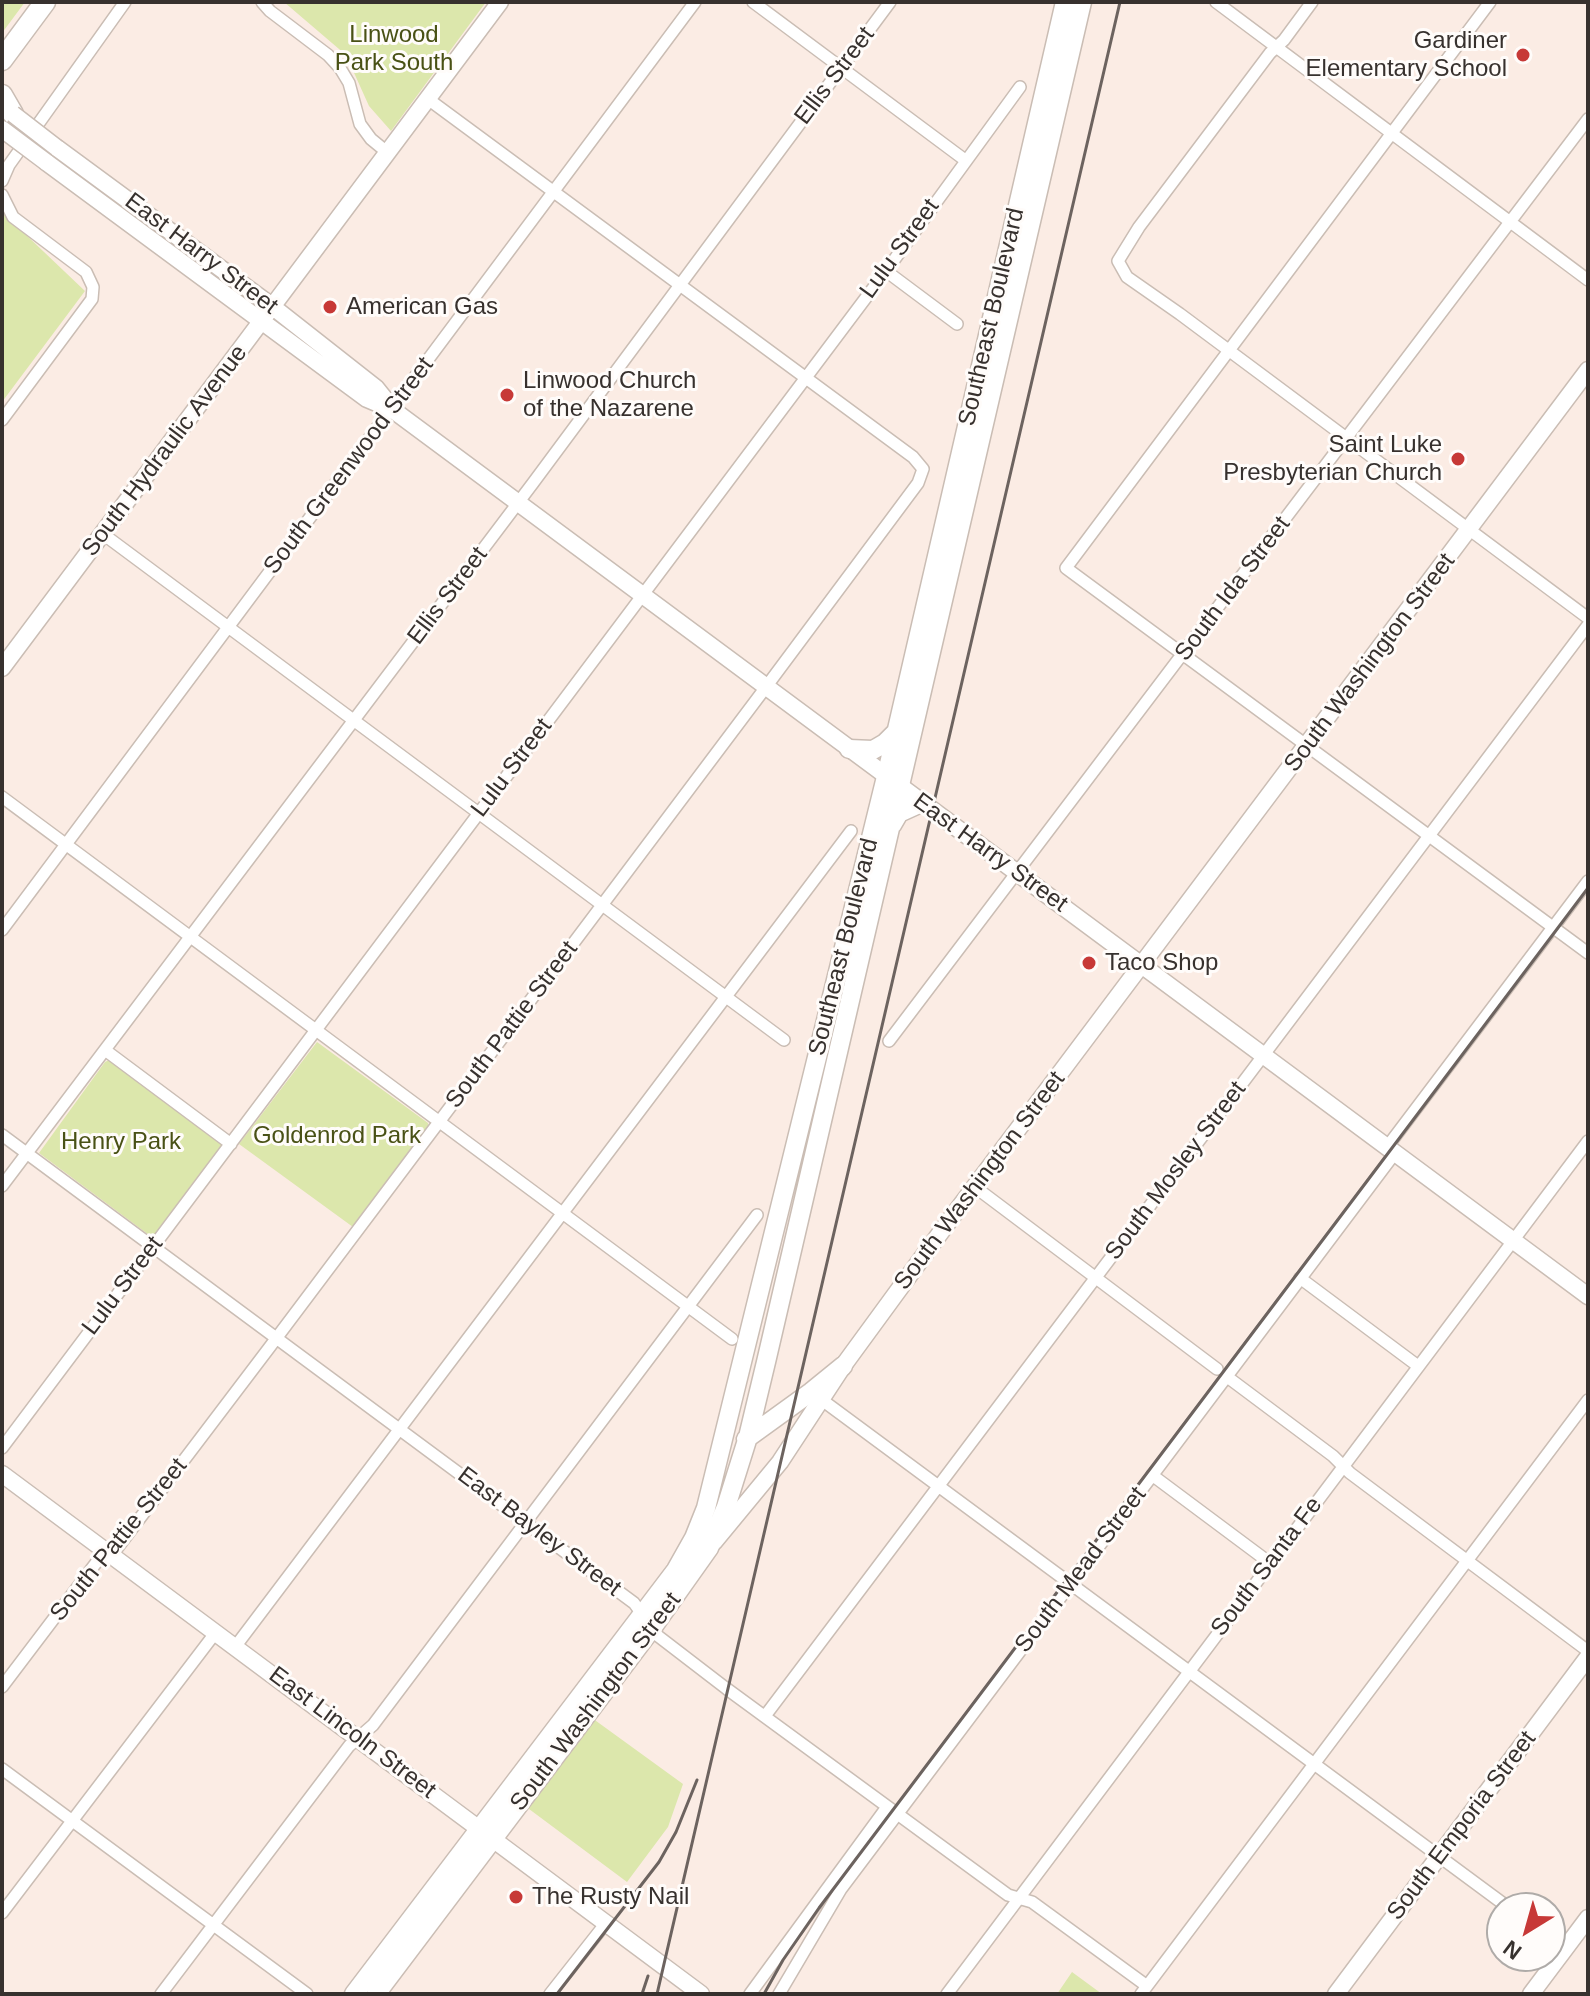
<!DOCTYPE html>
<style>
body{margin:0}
#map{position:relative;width:1590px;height:1996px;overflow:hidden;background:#fbece4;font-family:Arial,sans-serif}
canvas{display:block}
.frame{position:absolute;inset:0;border:4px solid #37312e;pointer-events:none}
.north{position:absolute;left:1486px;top:1892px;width:80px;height:80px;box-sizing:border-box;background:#fffcfa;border:2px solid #afaba8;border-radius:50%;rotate:217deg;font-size:22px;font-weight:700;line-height:32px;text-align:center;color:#37312e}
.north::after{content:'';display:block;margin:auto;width:28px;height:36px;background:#c73937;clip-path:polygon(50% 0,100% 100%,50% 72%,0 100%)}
</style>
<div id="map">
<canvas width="1590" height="1996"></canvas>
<div class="frame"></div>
<div class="north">N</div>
</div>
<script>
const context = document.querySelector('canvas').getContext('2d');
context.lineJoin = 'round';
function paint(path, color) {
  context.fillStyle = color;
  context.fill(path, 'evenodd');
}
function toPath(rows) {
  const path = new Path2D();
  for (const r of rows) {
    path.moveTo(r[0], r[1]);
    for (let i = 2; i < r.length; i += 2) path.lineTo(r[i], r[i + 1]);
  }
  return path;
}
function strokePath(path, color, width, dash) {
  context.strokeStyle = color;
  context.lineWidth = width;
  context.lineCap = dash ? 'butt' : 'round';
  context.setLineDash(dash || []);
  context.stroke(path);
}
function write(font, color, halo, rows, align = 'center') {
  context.font = font + ' Arial,sans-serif';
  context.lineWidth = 6;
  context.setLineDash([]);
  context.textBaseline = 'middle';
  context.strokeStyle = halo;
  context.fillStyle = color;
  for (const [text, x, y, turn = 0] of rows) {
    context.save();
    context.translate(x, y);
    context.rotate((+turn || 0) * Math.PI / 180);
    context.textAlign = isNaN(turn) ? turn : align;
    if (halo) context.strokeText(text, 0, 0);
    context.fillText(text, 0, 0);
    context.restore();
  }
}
paint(toPath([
 [2,2,25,2,2,33],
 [284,2,486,2,391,131,369,106,346,55],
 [2,212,85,291,2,402],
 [317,1042,428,1123,428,1127,353,1227,239,1144],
 [109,1060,222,1145,153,1238,39,1153,105,1062],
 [592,1718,683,1784,668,1827,627,1882,525,1806],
 [1072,1972,1102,1994,1057,1994]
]), '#dce7ac');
const street = toPath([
 [262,2,270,11,328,55,340,68,349,83,360,124,371,139,388,153],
 [753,2,965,160],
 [1216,2,1588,280],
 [1312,2,1284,40,1270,53,1139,227,1118,261,1127,277,1180,314,1588,618],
 [1490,2,1066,568,1588,953],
 [2,181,9,165,125,2],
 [2,195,13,217,86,272,93,287,92,299,2,420],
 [886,271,957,324],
 [103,534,784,1040],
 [2,797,732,1339],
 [2,930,695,2],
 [889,1041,1588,119],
 [105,1050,231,1144],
 [2,1135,634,1603,658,1636,727,1689,1008,1895,1032,1902,1147,1986],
 [1387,1147,1588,881],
 [2,1186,533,483,890,2],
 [975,1187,1217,1369],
 [1300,1278,1418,1366],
 [1226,1376,1333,1456,1350,1473,1588,1651],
 [818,1397,1509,1908],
 [2,1448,886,271,1020,87],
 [1152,1475,1270,1563],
 [235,1647,851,831],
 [2,1687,99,1559,118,1547,269,1348,766,687,918,483,923,469,913,457,428,99],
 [765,1716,1588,625],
 [2,1769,307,1994],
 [2,1913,216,1632],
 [1550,1938,1564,1949],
 [161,1994,349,1746,373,1725,757,1215],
 [550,1994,606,1923],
 [750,1994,887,1807],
 [779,1994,841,1889,1395,1153],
 [947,1994,1588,1141],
 [1141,1994,1588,1400]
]);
const secondary = toPath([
 [57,148,273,307,376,388,392,408],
 [46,162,367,399,393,410,1588,1296],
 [2,668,500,2],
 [2,1474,701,1994],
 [714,1542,780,1462,843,1366,949,1221,1588,370],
 [1336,1994,1588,1657],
 [1531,1994,1588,1918]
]);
const primary = toPath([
 [849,749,873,750,885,743,897,731],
 [892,825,899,813,921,803],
 [746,1439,811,1392,843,1366],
 [354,1994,676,1570,694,1538,706,1508,886,777,1065,2],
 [376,1994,653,1627,709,1548,726,1507,748,1437,766,1362,1082,2]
]);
const highway = toPath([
 [2,60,45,2],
 [2,95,13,114]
]);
strokePath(street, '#cabdb4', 14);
strokePath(secondary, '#cabdb4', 19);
strokePath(primary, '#cabdb4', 21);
strokePath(highway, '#cabdb4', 23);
strokePath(street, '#fff', 11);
strokePath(secondary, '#fff', 16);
strokePath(primary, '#fff', 18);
strokePath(highway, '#fff', 20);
strokePath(toPath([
 [557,1994,659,1862,676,1832,697,1780],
 [642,1994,648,1976],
 [657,1994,1120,2],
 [764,1994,783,1960,819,1908,1588,888]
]), '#6c635f', 3);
const secondaryBridge = toPath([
 [13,114,57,148],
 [2,129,46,162]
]);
strokePath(secondaryBridge, '#cabdb4', 19, []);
strokePath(secondaryBridge, '#fff', 16);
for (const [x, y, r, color] of [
 [1523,55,8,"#c73937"],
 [330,307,8,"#c73937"],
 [507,395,8,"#c73937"],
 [1458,459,8,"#c73937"],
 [1089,963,8,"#c73937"],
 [516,1897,8,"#c73937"]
]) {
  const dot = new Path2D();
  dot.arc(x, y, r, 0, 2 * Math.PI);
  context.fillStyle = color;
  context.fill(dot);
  strokePath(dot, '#fffcfa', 3);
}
write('24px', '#495115', '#fffcfa', [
 ["Linwood",394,35],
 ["Park South",394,63],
 ["Goldenrod Park",337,1136],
 ["Henry Park",121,1142]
]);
write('24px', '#37312e', '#fffcfa', [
 ["Gardiner",1507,41,"right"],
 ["Elementary School",1507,69,"right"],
 ["American Gas",346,307],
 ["Linwood Church",523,381],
 ["of the Nazarene",523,409],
 ["Saint Luke",1442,445,"right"],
 ["Presbyterian Church",1442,473,"right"],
 ["Taco Shop",1105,963],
 ["The Rusty Nail",532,1897]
], 'left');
write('24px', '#37312e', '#fffcfa', [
 ["Ellis Street",835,76,-53],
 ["Lulu Street",900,249,-54],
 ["East Harry Street",201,254,37],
 ["Southeast Boulevard",992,317,-77],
 ["South Hydraulic Avenue",165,451,-53],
 ["South Greenwood Street",349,466,-53],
 ["South Ida Street",1233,589,-53],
 ["Ellis Street",448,596,-53],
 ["South Washington Street",1370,663,-53],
 ["Lulu Street",512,768,-53],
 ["East Harry Street",990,853,36],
 ["Southeast Boulevard",844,947,-76],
 ["South Pattie Street",512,1025,-53],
 ["South Mosley Street",1176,1171,-53],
 ["South Washington Street",980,1181,-53],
 ["Lulu Street",123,1286,-53],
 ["East Bayley Street",539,1532,37],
 ["South Pattie Street",119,1540,-51],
 ["South Santa Fe",1267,1567,-53],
 ["South Mead Street",1081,1570,-53],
 ["South Washington Street",596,1702,-53],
 ["East Lincoln Street",352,1733,37],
 ["South Emporia Street",1462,1826,-53]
]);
</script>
